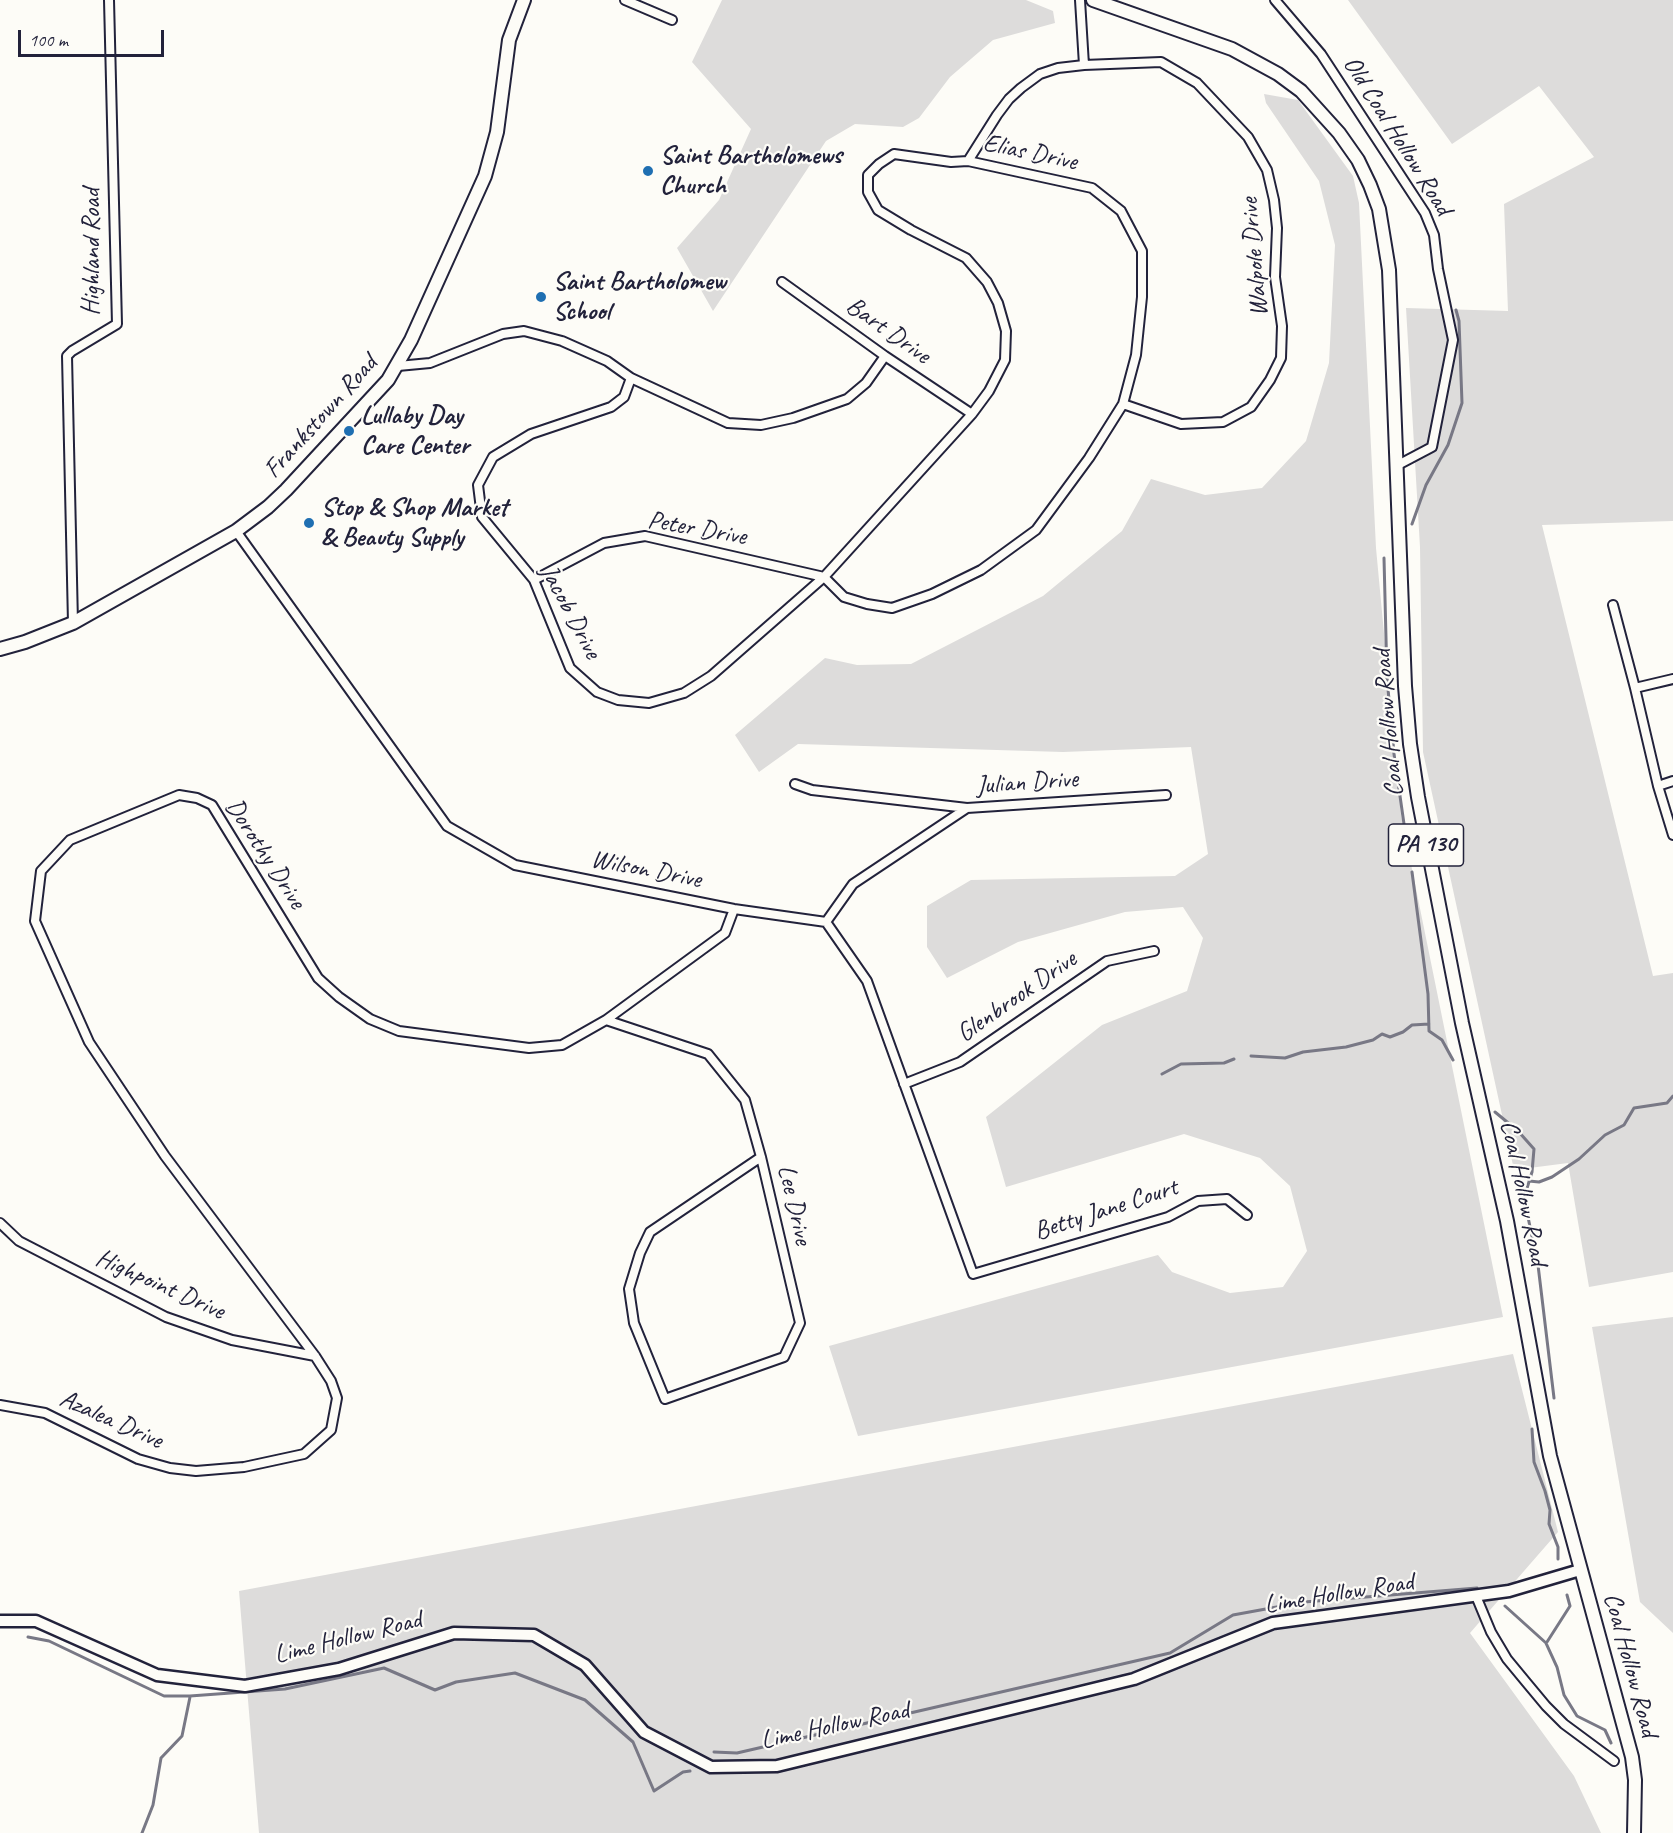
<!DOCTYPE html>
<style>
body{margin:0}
#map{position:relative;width:1673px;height:1833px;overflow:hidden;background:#fdfcf7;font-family:Caveat,sans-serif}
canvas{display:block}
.scale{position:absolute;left:18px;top:30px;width:146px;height:27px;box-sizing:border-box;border:3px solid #22223b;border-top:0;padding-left:8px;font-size:18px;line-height:21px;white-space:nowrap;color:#22223b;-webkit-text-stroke:4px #fdfcf7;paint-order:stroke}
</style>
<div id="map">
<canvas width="1673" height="1833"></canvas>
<div class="scale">100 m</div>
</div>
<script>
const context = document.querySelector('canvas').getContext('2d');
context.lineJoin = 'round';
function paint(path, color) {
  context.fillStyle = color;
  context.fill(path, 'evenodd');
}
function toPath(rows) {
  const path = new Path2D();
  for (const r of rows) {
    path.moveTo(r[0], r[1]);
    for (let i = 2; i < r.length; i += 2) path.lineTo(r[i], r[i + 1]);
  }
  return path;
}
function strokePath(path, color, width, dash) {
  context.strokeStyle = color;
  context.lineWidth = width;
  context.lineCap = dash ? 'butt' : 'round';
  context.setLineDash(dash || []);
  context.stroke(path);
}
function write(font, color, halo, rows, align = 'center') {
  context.font = font + ' Caveat,sans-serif';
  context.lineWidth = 4.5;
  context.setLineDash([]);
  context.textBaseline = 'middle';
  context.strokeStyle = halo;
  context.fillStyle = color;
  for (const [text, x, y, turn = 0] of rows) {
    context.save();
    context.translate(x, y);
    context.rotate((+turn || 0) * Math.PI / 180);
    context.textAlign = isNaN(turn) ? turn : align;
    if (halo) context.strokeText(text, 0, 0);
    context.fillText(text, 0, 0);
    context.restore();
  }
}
paint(toPath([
 [722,0,1026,0,1053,11,1055,23,993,40,950,77,919,118,903,127,855,124,826,141,713,311,677,248,719,200,751,129,692,62],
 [1348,0,1673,0,1673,521,1542,525,1653,976,1673,973,1673,1272,1589,1287,1568,1163,1514,1170,1423,752,1420,547,1406,308,1508,311,1504,204,1594,157,1539,86,1452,144],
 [1264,94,1298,100,1353,176,1359,203,1376,548,1401,815,1503,1317,858,1436,829,1346,1158,1255,1172,1272,1230,1293,1283,1287,1307,1251,1290,1186,1260,1158,1184,1134,1006,1187,986,1117,1102,1025,1187,991,1203,938,1183,907,1125,912,1018,942,947,978,927,947,927,906,971,880,1175,876,1208,854,1191,747,1063,752,798,744,759,772,735,735,825,658,857,665,911,664,1043,596,1122,531,1151,479,1205,495,1262,488,1306,441,1329,363,1335,245,1319,181,1266,103],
 [1673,1317,1673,1633,1640,1602,1592,1327],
 [1513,1354,1558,1532,1470,1633,1574,1776,1601,1833,259,1833,239,1591]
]), '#dddcdb');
strokePath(toPath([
 [1412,524,1426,485,1448,445,1462,403,1459,321,1456,310],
 [1384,558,1387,678,1394,754,1408,852],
 [1412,872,1428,994,1429,1031,1442,1040,1453,1060],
 [1251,1056,1285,1058,1303,1052,1346,1047,1373,1040,1382,1034,1390,1037,1403,1032,1412,1025,1429,1024],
 [1162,1074,1181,1064,1224,1063,1234,1059],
 [1495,1112,1518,1131,1534,1149,1532,1172,1524,1198,1538,1265,1554,1398],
 [1529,1181,1539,1182,1552,1177,1579,1159,1605,1135,1624,1125,1634,1108,1667,1103,1673,1096],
 [1532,1429,1534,1462,1545,1491,1550,1510,1549,1524,1558,1547,1558,1559],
 [1505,1606,1546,1643,1557,1667,1564,1695,1577,1716,1605,1730,1611,1743],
 [28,1637,49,1641,164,1696,190,1696,285,1689,384,1668,435,1690,456,1682,515,1673,585,1700,633,1742,654,1791,683,1772,690,1771],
 [1547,1642,1570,1606,1567,1595],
 [714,1752,737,1753,1170,1653,1233,1615,1304,1602,1477,1588],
 [142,1833,153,1805,161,1758,182,1736,190,1697]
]), '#787885', 3);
const street = toPath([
 [625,0,672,20],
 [1080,0,1084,65],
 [1275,0,1321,54,1425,213,1434,235,1438,269,1453,340,1432,447,1396,466],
 [968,161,997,115,1009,99,1021,88,1040,74,1058,68,1084,65,1161,62,1197,83,1248,137,1267,170,1274,200,1277,228,1275,277,1282,326,1281,358,1270,380,1251,407,1223,422,1181,424,1123,404],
 [782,282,885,356,972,414],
 [398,366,430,363,503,334,524,331,562,341,607,361,631,378,728,423,761,425,793,418,847,399,866,383,885,356],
 [631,378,624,397,611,407,531,434,493,457,478,485,482,517,534,580,570,668,597,692,618,700,649,703,684,693,711,676,824,577,972,414,989,391,1005,360,1006,331,998,303,987,282,966,258,911,230,878,210,868,192,868,175,879,164,894,154,951,162,968,161,1092,188,1121,211,1142,251,1142,297,1136,355,1123,404,1089,458,1036,530,981,570,932,594,892,608,867,604,844,597,824,577],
 [236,531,447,826,515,865,734,909,826,922,867,981,973,1274,1168,1217,1198,1201,1227,1199,1247,1215],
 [534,580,604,543,645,536,824,577],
 [1613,605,1635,688,1658,786,1673,835],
 [73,623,67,356,72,351,117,324,109,0],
 [1635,688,1673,679],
 [795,784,812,790,967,808],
 [1658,786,1673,781],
 [826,922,853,884,967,808,1166,795],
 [606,1020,708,1054,745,1100,761,1157,800,1323,784,1357,665,1399,634,1323,629,1289,640,1253,650,1232,761,1157],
 [904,1084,960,1062,1107,961,1154,951],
 [0,1223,19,1241,166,1317,232,1340,315,1356],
 [0,1405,45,1413,138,1459,170,1468,196,1471,244,1467,304,1454,331,1430,337,1398,331,1381,315,1356,165,1156,89,1042,35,921,41,871,70,840,179,795,197,798,212,805,318,978,339,997,370,1019,399,1031,529,1048,562,1045,606,1020,725,933,734,909],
 [1476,1596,1491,1632,1507,1659,1526,1682,1546,1706,1564,1724,1614,1761]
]);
const secondary = toPath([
 [0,1621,36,1621,157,1675,245,1686,339,1669,454,1633,534,1635,585,1665,644,1732,711,1767,777,1766,1134,1679,1273,1623,1509,1591,1580,1570]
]);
const primary = toPath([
 [1093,0,1232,49,1278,74,1301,91,1339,133,1358,160,1370,185,1379,209,1389,270,1405,686,1410,744,1418,797,1462,1023,1507,1221,1550,1456,1632,1757,1635,1780,1634,1833],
 [0,649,25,642,73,623,236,531,268,507,286,490,388,380,411,340,485,176,497,132,509,40,524,0]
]);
strokePath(street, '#22223b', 12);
strokePath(secondary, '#22223b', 15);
strokePath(primary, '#22223b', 16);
strokePath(street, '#fdfcf7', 8);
strokePath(secondary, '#fdfcf7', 10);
strokePath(primary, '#fdfcf7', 12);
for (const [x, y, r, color] of [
 [648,171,6,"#1f6fb2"],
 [541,297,6,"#1f6fb2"],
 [349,431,6,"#1f6fb2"],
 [309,523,6,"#1f6fb2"]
]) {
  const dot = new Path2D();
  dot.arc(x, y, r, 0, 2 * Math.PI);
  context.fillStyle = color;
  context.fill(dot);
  strokePath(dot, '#fdfcf7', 2);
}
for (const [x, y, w] of [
 [1426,845,75]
]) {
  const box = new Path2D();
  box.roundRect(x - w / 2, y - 21, w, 42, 4.5);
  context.fillStyle = '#fdfcf7';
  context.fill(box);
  strokePath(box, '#22223b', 1.5);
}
write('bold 24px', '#22223b', null, [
 ["PA 130",1426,845]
]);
write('26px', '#22223b', '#fdfcf7', [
 ["Old Coal Hollow Road",1397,136,58],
 ["Elias Drive",1030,153,12],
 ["Highland Road",92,252,-90],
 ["Walpole Drive",1255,257,-95],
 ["Bart Drive",888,331,35],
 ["Frankstown Road",321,417,-48],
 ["Peter Drive",697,529,10],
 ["Jacob Drive",570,612,62],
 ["Coal Hollow Road",1389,723,-95],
 ["Julian Drive",1027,783,-4],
 ["Dorothy Drive",265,854,57],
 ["Wilson Drive",646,870,11],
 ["Glenbrook Drive",1017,997,-35],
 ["Coal Hollow Road",1523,1193,78],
 ["Lee Drive",794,1205,77],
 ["Betty Jane Court",1106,1210,-18],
 ["Highpoint Drive",160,1285,24],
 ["Azalea Drive",111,1420,24],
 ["Lime Hollow Road",1339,1594,-9],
 ["Lime Hollow Road",348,1638,-14],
 ["Coal Hollow Road",1630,1665,75],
 ["Lime Hollow Road",835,1726,-12]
]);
write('bold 26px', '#22223b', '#fdfcf7', [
 ["Saint Bartholomews",660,156],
 ["Church",660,186],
 ["Saint Bartholomew",553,282],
 ["School",553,312],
 ["Lullaby Day",361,416],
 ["Care Center",361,446],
 ["Stop & Shop Market",321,508],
 ["& Beauty Supply",321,538]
], 'left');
</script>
